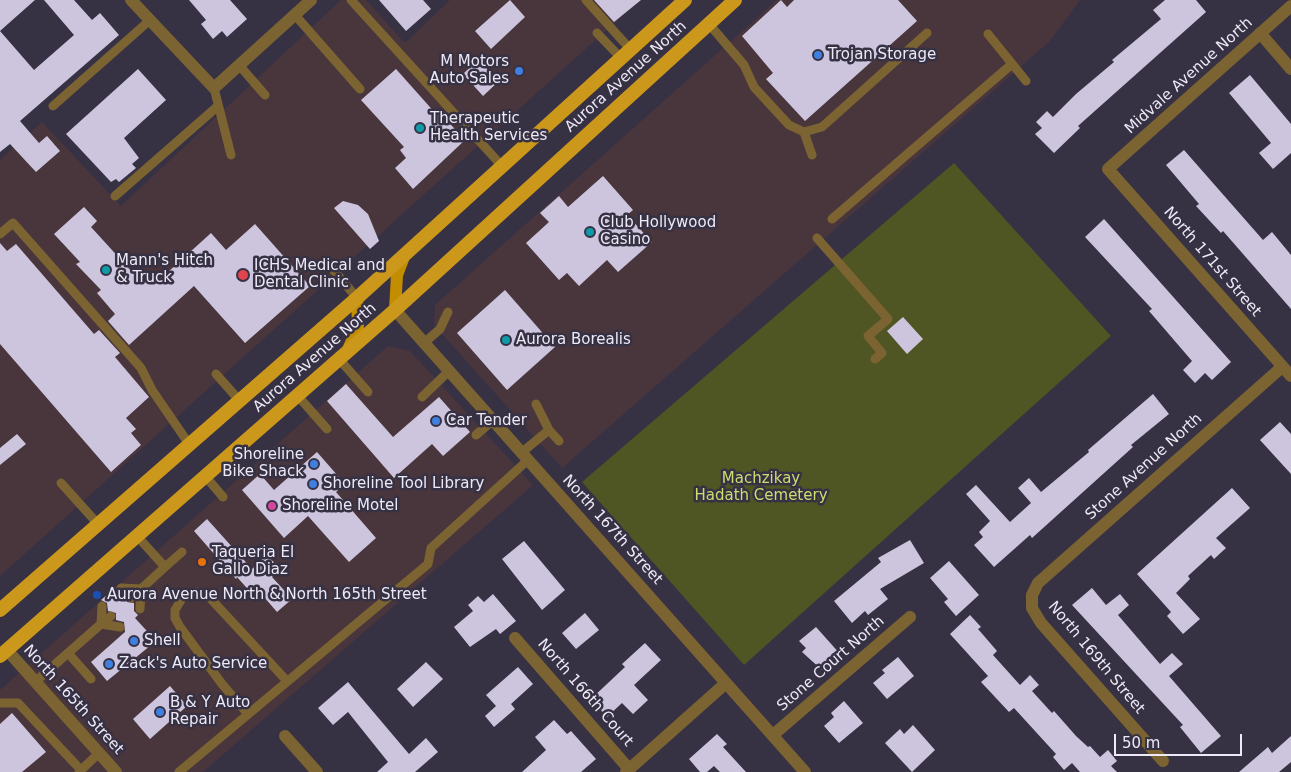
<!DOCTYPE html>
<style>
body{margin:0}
#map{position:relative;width:1291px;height:772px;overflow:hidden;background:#373144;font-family:"DejaVu Sans",sans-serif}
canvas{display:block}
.scale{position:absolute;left:1114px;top:734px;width:128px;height:22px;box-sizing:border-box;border:2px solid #ede9f6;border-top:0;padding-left:6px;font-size:15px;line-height:18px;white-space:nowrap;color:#ede9f6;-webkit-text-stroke:4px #373144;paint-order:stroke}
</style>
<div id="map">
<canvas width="1291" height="772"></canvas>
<div class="scale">50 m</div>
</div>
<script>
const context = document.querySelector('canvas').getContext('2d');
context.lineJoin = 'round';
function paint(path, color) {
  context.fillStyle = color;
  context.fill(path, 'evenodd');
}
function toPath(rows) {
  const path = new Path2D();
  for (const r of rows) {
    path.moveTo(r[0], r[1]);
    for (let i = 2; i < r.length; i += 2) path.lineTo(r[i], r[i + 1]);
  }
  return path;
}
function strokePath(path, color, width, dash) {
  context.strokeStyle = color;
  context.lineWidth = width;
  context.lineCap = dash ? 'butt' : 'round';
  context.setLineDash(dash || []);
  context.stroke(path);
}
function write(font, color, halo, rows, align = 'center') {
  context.font = font + ' "DejaVu Sans",sans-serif';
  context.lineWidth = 5;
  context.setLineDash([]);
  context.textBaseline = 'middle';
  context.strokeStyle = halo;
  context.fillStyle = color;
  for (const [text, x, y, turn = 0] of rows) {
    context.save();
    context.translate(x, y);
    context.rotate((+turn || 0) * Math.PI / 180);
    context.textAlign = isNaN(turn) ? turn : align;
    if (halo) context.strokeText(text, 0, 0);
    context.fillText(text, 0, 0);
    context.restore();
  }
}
paint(toPath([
 [341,0,366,0,405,43,450,0,640,0,0,576,0,160,42,122,121,206],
 [777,0,1080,0,1050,41,562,468,434,325,435,305],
 [388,346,410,351,533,485,203,772,0,772,0,690]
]), '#49363d');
paint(toPath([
 [954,163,1111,336,744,665,582,482]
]), '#4f5624');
paint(toPath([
 [0,0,35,0,0,31],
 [44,0,74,0,92,20,100,13,119,35,20,121,39,143,47,136,60,151,36,172,10,144,0,152,0,31,34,70,74,35],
 [189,0,230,0,247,19,227,37,222,31,213,39,201,24,206,20],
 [379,0,423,0,431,9,406,31],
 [510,0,525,17,491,49,475,31],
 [594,0,641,0,614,22],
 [781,0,787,7,794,0,898,0,917,21,805,121,766,79,773,73,742,36],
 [1165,0,1196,0,1206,12,1078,126,1080,128,1054,153,1035,134,1042,128,1036,122,1047,111,1053,117,1076,94,1114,62,1112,60,1161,19,1153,10],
 [478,60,499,81,483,96,463,74],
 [138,69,166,100,124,138,139,158,132,164,136,168,119,182,116,179,111,182,66,134],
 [396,69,437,115,440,113,465,140,413,189,395,168,406,158,400,150,404,147,361,100],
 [1250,75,1291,124,1291,153,1273,169,1259,153,1271,143,1229,93],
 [1184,150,1263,240,1272,232,1291,255,1291,309,1223,231,1221,233,1196,206,1199,204,1166,165],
 [603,176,633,210,627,215,652,242,618,272,607,260,579,286,567,273,559,280,526,243,549,222,540,213,559,196,568,207],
 [343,201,358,205,368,214,379,241,370,249,334,208],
 [84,207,97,221,91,227,143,284,152,276,157,282,211,233,226,250,255,224,310,286,245,343,194,286,129,345,108,321,115,314,97,293,101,290,76,264,80,262,54,234],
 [1104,219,1231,362,1212,380,1205,373,1195,383,1183,370,1192,361,1149,311,1152,309,1085,237],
 [0,243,7,251,16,244,94,334,99,330,120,353,115,357,149,397,126,418,136,429,131,433,141,445,111,472,0,344],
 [505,290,555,347,507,390,457,333],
 [903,317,923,339,907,354,887,331],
 [346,384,393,437,439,397,470,432,443,456,432,444,394,478,327,401],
 [1153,394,1169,414,1131,445,1133,447,1032,538,1030,535,994,567,974,545,983,537,979,532,990,521,966,494,976,485,1010,522,1031,503,1018,488,1029,478,1041,492,1089,452,1088,450],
 [1280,422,1291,434,1291,474,1260,440],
 [17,434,26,444,0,465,0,448],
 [317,452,345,484,336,492,376,538,349,562,308,516,284,538,242,490,260,474,274,490],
 [1232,488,1250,508,1216,538,1226,548,1214,559,1211,555,1188,576,1190,579,1176,593,1200,619,1183,634,1167,616,1171,612,1137,574],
 [207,519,252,569,267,555,280,569,272,577,292,599,277,612,258,590,253,595,237,577,236,579,194,531],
 [910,540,924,563,880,589,888,599,868,615,865,611,852,623,834,601,881,562,878,558],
 [524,541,565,590,542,610,502,559],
 [949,561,979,595,956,616,944,602,948,599,930,578],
 [115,588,118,593,126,595,127,602,134,603,134,611,138,615,135,618,156,641,107,681,91,662,125,632,124,622,116,620,116,613,108,611,107,603,101,600],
 [1092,588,1106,605,1120,594,1129,605,1118,615,1160,664,1172,653,1183,664,1169,676,1221,736,1201,753,1180,727,1183,725,1072,605],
 [493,594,516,621,500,634,496,629,470,647,454,627,473,611,468,605,478,596,484,602],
 [585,613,599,630,576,649,562,633],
 [970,615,981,627,978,629,997,651,993,655,1020,685,1030,675,1039,685,1032,691,1052,713,1054,711,1076,736,1088,747,1090,746,1100,757,1108,750,1117,761,1111,766,1117,772,1080,772,1072,763,1064,770,1053,757,1056,754,1014,708,1009,712,981,682,988,676,950,634],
 [816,627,841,655,823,671,802,652,806,648,799,641],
 [645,643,661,660,634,685,648,700,633,714,622,703,607,717,591,699,625,667,622,664],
 [898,657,914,676,887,699,873,683,885,673,882,670],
 [426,662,443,679,413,707,397,689],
 [518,667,533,684,511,704,515,709,494,727,485,716,496,706,486,695],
 [348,682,409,754,426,738,438,752,415,772,377,772,388,762,348,712,333,725,318,708],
 [170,686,187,706,150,739,133,719],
 [844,701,863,723,839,743,824,726,834,717,831,713],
 [12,713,46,752,22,772,0,772,0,724],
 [554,720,567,734,571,731,596,759,581,772,522,772,546,750,535,737],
 [913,725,935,750,912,772,885,743,900,729,904,734],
 [717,734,727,744,723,747,746,772,720,772,714,766,707,772,700,772,689,759],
 [1291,736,1291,762,1279,772,1239,772,1268,747,1272,753]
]), '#cdc5de');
strokePath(toPath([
 [351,0,502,166],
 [586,0,630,49],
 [295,15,360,89],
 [709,24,744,65,754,87,789,125,804,132,822,127,927,33],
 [597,33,621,58],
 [988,34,1026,81],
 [239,65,265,95],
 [214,88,231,155],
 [53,106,150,20],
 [804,132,812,155],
 [115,196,218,106],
 [832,219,1012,64],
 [0,234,13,223,141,368,152,390,189,444],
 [817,238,888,319,868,336,882,353,875,359],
 [326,261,357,298],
 [424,343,440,329,448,312],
 [339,359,368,392],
 [216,374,239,400],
 [297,395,327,429],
 [422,397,449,371],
 [536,404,549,430,559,441],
 [476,435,492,421],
 [521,453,549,430],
 [205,476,223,497],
 [61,483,98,524],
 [165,567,182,552],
 [121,588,141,589,165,567,137,536],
 [131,598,141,589,140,609],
 [102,606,101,624,111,616],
 [91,679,68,653,101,624,120,627],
 [35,682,68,653],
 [0,703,18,703,81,770],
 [248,714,222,684,180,627,175,618,175,610,183,597,197,592,210,598,287,681],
 [79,772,99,753],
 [179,772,428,564,431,548,528,460]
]), '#7c6332', 9);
strokePath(toPath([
 [131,0,214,88,311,0],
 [1291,6,1108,169,1291,376],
 [1260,33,1291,69],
 [395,310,805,772],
 [515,638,629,769],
 [7,650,116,772],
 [773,735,910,617],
 [285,736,317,772],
 [1163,761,1041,623,1032,608,1032,595,1038,583,1282,367],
 [626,772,726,683]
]), '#7c6332', 12);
strokePath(toPath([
 [395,310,397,275,405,254],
 [347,352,358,326,357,298]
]), '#c28e00', 12);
strokePath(toPath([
 [0,610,357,298,685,0],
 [0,656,395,310,735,0]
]), '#cb981c', 14);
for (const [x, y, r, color] of [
 [818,55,5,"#3f7fe0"],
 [519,71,5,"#3f7fe0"],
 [420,128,5,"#0f9aa8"],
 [590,232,5,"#0f9aa8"],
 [106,270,5,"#0f9aa8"],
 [243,275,6,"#e0444e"],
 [506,340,5,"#0f9aa8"],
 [436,421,5,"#3f7fe0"],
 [314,464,5,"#3f7fe0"],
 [313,484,5,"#3f7fe0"],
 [272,506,5,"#d1479c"],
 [202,562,5,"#e8710a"],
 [97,595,5,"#1a4fb4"],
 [134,641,5,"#3f7fe0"],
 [109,664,5,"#3f7fe0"],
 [160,712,5,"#3f7fe0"]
]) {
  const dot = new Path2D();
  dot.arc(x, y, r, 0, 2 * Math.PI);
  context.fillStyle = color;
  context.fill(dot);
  strokePath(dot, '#373144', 2);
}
write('15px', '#ede9f6', '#373144', [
 ["Trojan Storage",828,55],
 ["M Motors",509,62,"right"],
 ["Auto Sales",509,79,"right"],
 ["Therapeutic",430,119],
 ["Health Services",430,136],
 ["Club Hollywood",600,223],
 ["Casino",600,240],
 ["Mann's Hitch",116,261],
 ["& Truck",116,278],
 ["ICHS Medical and",254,266],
 ["Dental Clinic",254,283],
 ["Aurora Borealis",516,340],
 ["Car Tender",446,421],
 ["Shoreline",304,455,"right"],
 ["Bike Shack",304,472,"right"],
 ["Shoreline Tool Library",323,484],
 ["Shoreline Motel",282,506],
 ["Taqueria El",212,553],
 ["Gallo Diaz",212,570],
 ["Aurora Avenue North & North 165th Street",107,595],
 ["Shell",144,641],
 ["Zack's Auto Service",119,664],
 ["B & Y Auto",170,703],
 ["Repair",170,720]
], 'left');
write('15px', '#ede9f6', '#373144', [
 ["Midvale Avenue North",1189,76,-42],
 ["Aurora Avenue North",626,77,-42],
 ["North 171st Street",1212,262,49],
 ["Aurora Avenue North",315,358,-41],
 ["Stone Avenue North",1144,467,-42],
 ["North 167th Street",612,530,48],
 ["North 169th Street",1096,658,50],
 ["Stone Court North",831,664,-41],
 ["North 166th Court",585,693,49],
 ["North 165th Street",73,700,48]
]);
write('15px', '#cedc6f', '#373144', [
 ["Machzikay",761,479],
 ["Hadath Cemetery",761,496]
]);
</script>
